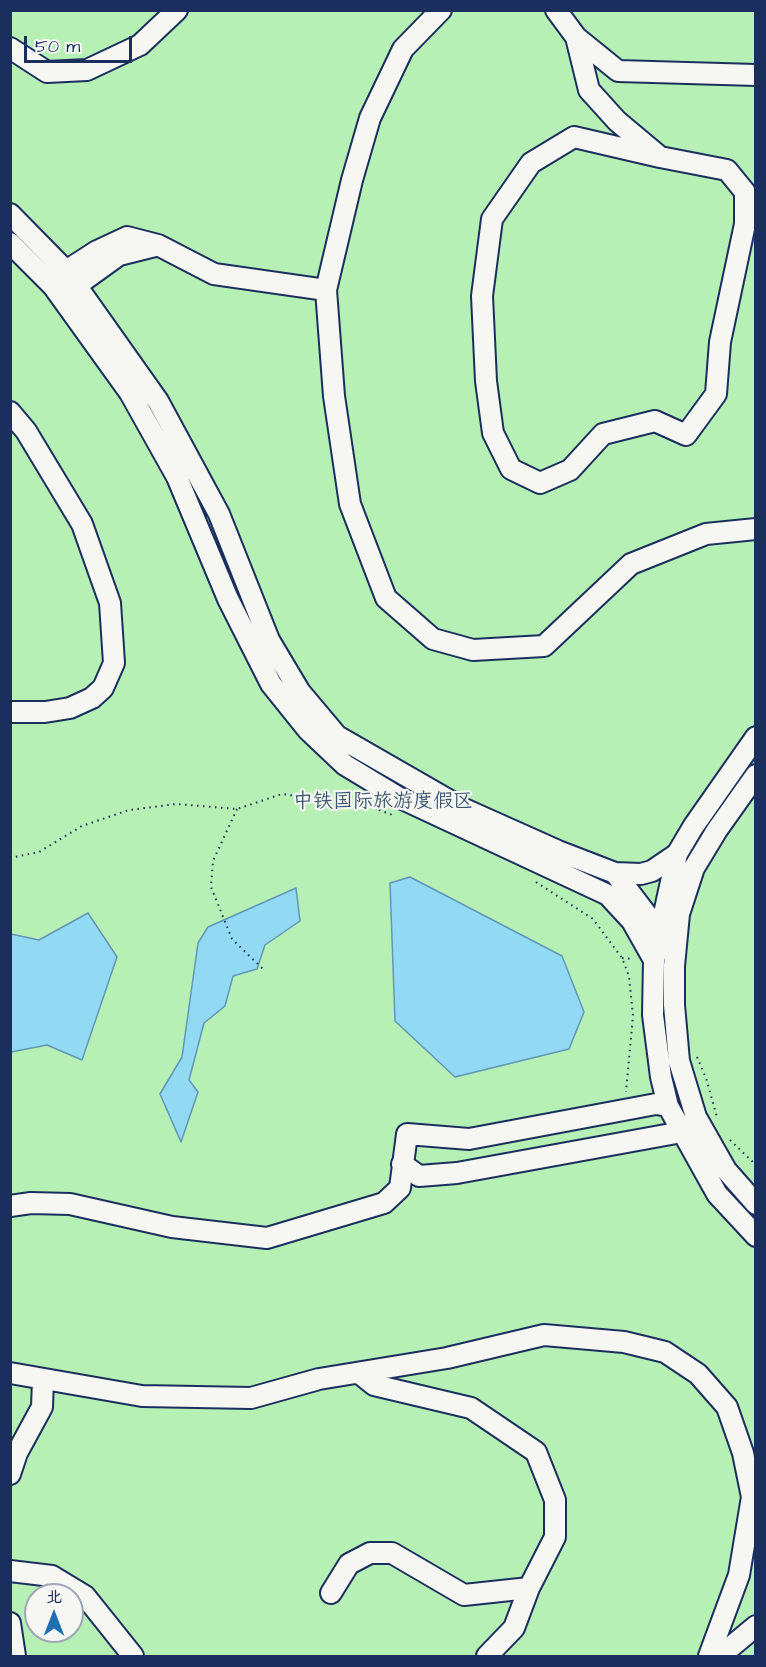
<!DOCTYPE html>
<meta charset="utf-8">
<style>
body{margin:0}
#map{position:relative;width:766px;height:1667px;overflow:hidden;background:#f6f6f2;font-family:"Architects Daughter","LXGW WenKai TC",sans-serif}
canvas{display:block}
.frame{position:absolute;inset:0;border:12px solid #1b2f5e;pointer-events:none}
.north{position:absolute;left:24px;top:1583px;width:60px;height:60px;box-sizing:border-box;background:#f6f6f2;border:2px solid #9ea6b7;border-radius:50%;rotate:0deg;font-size:16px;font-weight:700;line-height:24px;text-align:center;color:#1b2f5e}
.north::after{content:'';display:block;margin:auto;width:21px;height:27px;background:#1f6fb2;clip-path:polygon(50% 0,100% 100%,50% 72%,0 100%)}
.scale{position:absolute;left:24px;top:36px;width:108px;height:27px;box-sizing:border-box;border:3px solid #1b2f5e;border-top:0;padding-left:8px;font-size:18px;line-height:21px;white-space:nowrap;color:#1b2f5e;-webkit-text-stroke:4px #f6f6f2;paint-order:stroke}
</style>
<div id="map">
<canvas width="766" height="1667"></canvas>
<div class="frame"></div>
<div class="north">北</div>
<div class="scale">50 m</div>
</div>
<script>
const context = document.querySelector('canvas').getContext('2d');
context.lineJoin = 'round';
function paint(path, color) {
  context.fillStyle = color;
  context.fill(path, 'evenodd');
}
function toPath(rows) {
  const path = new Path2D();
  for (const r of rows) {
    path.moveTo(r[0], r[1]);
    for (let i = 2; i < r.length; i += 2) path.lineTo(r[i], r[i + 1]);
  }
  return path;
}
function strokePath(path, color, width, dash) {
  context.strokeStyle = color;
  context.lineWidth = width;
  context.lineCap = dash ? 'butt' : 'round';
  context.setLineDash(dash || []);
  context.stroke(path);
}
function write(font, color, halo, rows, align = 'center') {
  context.font = font + ' "Architects Daughter","LXGW WenKai TC",sans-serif';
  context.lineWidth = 4.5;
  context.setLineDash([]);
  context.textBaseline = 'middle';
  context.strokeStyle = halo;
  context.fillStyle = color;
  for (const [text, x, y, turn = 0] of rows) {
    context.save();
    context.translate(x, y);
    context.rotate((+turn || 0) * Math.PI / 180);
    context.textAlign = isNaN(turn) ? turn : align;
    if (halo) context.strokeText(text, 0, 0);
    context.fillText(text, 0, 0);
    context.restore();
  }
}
paint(toPath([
 [11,11,755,11,755,1656,11,1656],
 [36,1595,72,1595,72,1631,36,1631]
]), '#b6f0b4');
const water = toPath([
 [410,877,562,956,584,1012,569,1049,455,1077,395,1021,390,883,410,877],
 [296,888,300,921,265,945,257,969,233,976,225,1006,204,1023,189,1080,198,1092,181,1142,160,1094,182,1057,198,943,208,927,296,888],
 [88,913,117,957,82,1060,47,1045,11,1052,11,934,39,940,88,913]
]);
paint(water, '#92daf3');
strokePath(water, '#6296b7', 1.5);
const minor = toPath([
 [441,10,403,49,370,118,352,180,326,290,334,396,350,504,386,598,433,639,473,650,544,646,631,564,706,534,756,529],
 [556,10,576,37,618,71,756,75],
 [576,37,589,90,617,121,660,157,727,170,745,192,745,224,720,342,716,394,686,435,655,421,603,434,570,470,540,483,511,469,493,433,486,381,482,296,492,219,531,163,574,137,660,157],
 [10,48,47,72,87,70,140,45,177,10],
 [10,214,66,271,158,401,219,514,269,640,300,692,337,736,464,809,558,851,615,873,641,874,652,871,677,854],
 [10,243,53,286,130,393,177,477,228,599,271,684,308,730,345,765,398,797,608,895,632,921,654,960],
 [57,281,66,271,97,251,127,237,158,245,214,274,326,290],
 [64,286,76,286,119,255,155,246],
 [10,412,26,431,82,524,110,603,114,663,103,688,92,698,70,708,45,712,10,712],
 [756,737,693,827,677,854,654,960,653,1015,661,1077,668,1106,717,1194,756,1236],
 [756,775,717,830,694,868,679,914,674,966,674,1005,679,1061,696,1117,726,1170,756,1204],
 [615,873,666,940],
 [402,1164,419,1176,457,1173,682,1132],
 [10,1206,31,1203,70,1204,172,1227,267,1238,384,1203,400,1188,407,1134,469,1139,656,1104,668,1106],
 [10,1373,142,1396,251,1398,319,1379,447,1358,544,1335,624,1342,665,1352,698,1374,727,1407,743,1453,752,1497,739,1575,709,1656],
 [359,1373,374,1385,471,1408,536,1452,555,1500,555,1537,529,1588,514,1628,487,1656],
 [10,1474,17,1453,42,1407,43,1379],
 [10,1571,52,1576,85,1596,133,1656],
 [331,1593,349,1564,370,1553,392,1553,464,1595,529,1588],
 [10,1623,15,1656],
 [720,1656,756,1626]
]);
strokePath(minor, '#1b2f5e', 24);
strokePath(toPath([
 [237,809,213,861,211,887,232,939,263,969],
 [10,858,39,852,82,826,129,810,176,804,237,809,282,794,369,806,395,816],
 [536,882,593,919,622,958,629,976,633,1016,626,1092],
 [622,958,633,959],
 [697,1057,706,1078,717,1117],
 [730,1140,756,1165]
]), '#1b2f5e', 2, [1.5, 4.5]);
strokePath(minor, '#f6f6f2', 20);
write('20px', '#3a566f', '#f6f6f2', [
 ["中铁国际旅游度假区",383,803]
]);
</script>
